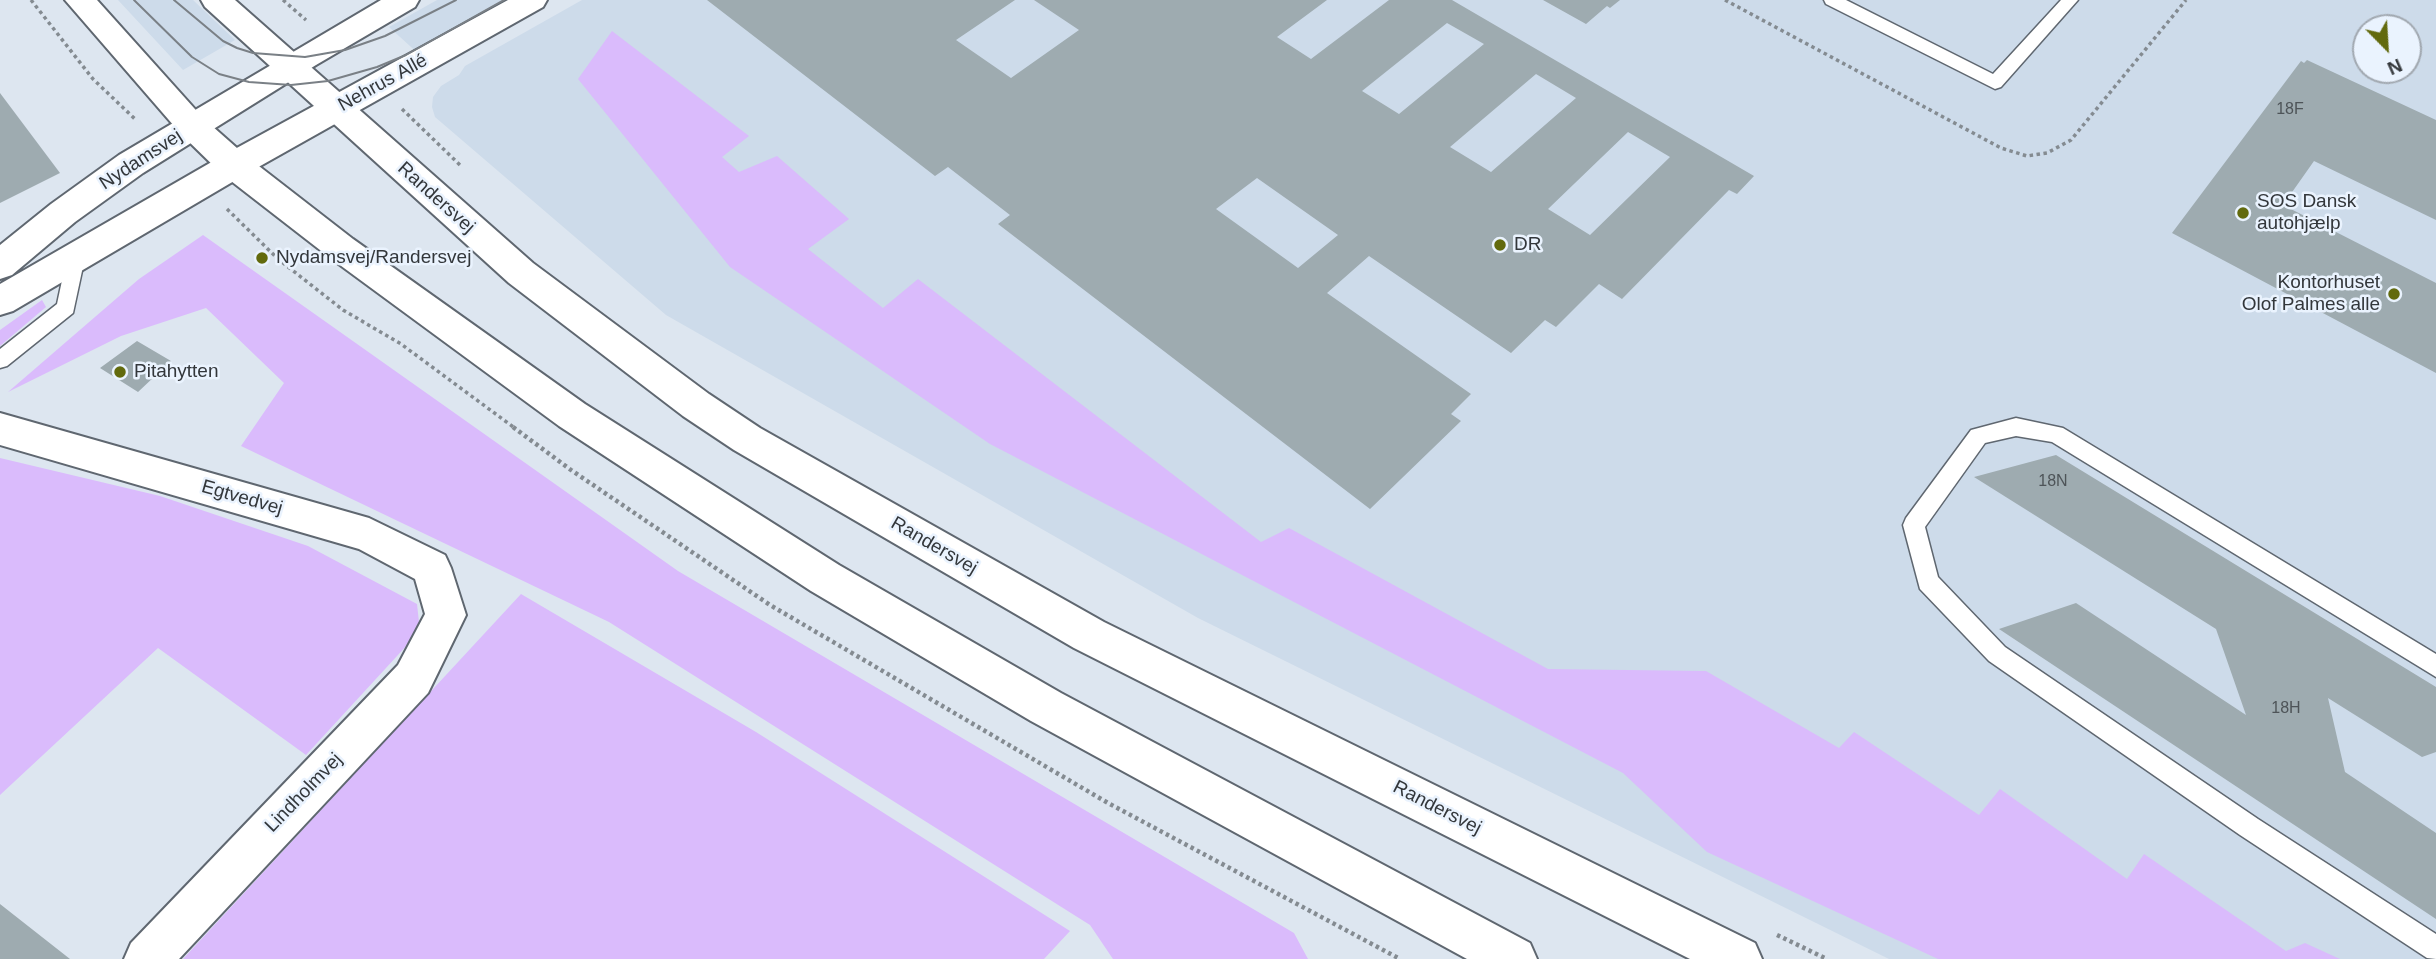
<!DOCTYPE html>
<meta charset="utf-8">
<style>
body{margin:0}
#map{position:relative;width:2436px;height:959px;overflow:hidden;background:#dde6f0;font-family:Helvetica,sans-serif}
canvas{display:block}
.north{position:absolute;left:2352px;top:14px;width:70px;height:70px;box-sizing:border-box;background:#eaf3fe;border:2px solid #a1a8b0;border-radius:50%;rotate:156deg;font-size:19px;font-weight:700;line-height:28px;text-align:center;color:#33373b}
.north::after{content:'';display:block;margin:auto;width:24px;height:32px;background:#626a0d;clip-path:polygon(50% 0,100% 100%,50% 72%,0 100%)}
</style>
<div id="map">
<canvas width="2436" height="959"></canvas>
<div class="north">N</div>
</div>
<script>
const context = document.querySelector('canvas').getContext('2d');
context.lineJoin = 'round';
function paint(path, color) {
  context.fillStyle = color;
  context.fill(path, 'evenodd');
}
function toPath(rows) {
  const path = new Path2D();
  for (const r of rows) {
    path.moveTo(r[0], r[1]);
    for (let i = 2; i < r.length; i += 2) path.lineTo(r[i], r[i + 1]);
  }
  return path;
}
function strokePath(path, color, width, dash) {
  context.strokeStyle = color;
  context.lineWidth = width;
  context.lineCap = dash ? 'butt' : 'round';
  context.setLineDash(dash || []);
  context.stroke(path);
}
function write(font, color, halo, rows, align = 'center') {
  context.font = font + ' Helvetica,sans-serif';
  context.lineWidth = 5;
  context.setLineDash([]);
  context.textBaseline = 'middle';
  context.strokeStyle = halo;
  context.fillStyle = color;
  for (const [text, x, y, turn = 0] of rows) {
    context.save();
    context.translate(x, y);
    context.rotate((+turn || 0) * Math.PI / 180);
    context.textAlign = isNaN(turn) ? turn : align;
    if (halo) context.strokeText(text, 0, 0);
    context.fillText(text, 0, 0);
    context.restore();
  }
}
paint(toPath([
 [118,0,193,0,235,40,183,70],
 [437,0,518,0,421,56,389,27],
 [582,0,2436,0,2436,959,1889,959,1198,618,666,315,435,117,432,107,433,97,441,86,459,75,465,66],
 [2366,28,2408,28,2408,70,2366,70]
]), '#cddbea');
paint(toPath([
 [612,31,749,136,722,157,739,172,777,156,849,219,808,249,883,308,918,279,1261,542,1289,528,1548,669,1706,671,1839,748,1854,732,1979,815,2000,789,2127,879,2144,854,2286,951,2305,943,2340,959,1938,959,1707,852,1623,773,990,444,730,267,578,79],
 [203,235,678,571,1294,933,1308,959,1113,959,1090,925,609,622,241,446,284,383,206,308,121,336,8,392,139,279],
 [42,300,46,307,0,346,0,330],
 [0,458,160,496,308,546,417,604,420,631,306,755,158,648,0,795],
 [521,594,756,732,1070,931,1044,959,183,959]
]), '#dabbfc');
paint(toPath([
 [707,0,1015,0,956,40,1011,78,1079,30,1034,0,1327,0,1277,37,1311,59,1389,0,1452,0,1754,176,1737,194,1729,190,1622,299,1599,284,1556,327,1545,320,1511,353,1369,256,1327,293,1471,394,1451,414,1461,421,1370,509,998,224,1010,215,948,167,935,176],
 [1447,23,1484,44,1399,114,1362,91],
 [1536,74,1576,98,1491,172,1450,147],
 [1628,132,1670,157,1590,235,1548,209],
 [1257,178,1338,235,1298,268,1216,209],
 [1543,0,1620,0,1610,8,1607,6,1586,24],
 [2307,60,2436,120,2436,220,2314,161,2283,205,2436,283,2436,373,2172,233,2301,61,2304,63],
 [0,93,60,173,0,203],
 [137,341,171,361,138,392,100,368],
 [2056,455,2436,687,2436,752,2422,757,2328,698,2345,772,2436,833,2436,919,1999,629,2076,603,2246,715,2216,629,1974,477],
 [0,904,70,959,0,959]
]), '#9eabb0');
const service = toPath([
 [1824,0,1846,0,1993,74,2061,0,2078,0,2001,87,1995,89,1826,4,1824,0],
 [76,250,83,252,85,257,73,313,7,366,0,368,0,349,57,304,67,257,69,252,76,250],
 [2016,418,2063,428,2436,654,2436,677,2052,442,2016,436,1985,443,1925,527,1938,577,2005,647,2258,819,2436,934,2436,959,2427,958,2240,835,1989,661,1920,589,1903,525,1906,518,1971,430,2016,418]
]);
const minor = toPath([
 [0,413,369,518,445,555,451,568,466,615,428,693,179,959,124,959,131,943,398,665,425,614,415,579,359,549,0,445,0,413]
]);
const tertiary = toPath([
 [381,0,419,0,415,7,316,65,143,173,75,222,12,275,0,279,0,245,51,204,119,155,381,0],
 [508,0,547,0,543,7,246,174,13,311,0,315,0,284,222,156,508,0]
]);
const secondary = toPath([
 [65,0,97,0,203,118,246,156,353,239,585,404,839,565,1061,693,1530,943,1537,959,1467,959,1031,721,811,591,559,426,329,257,222,174,181,134,65,0],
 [201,0,235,0,533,263,709,394,760,428,1104,622,1755,943,1762,959,1690,959,1074,648,734,450,683,416,509,283,205,7,201,0]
]);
strokePath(service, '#5f6770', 3);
strokePath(minor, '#5f6770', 4);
strokePath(tertiary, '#5f6770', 4);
strokePath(secondary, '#5f6770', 4);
strokePath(toPath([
 [31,0,93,79,136,120],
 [283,0,306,20],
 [1725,0,2001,148,2027,156,2047,153,2071,140,2186,0],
 [402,109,461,166],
 [227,209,278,259,343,310,401,344,516,429]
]), '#848b91', 3.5, [3.5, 3.5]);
strokePath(toPath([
 [513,427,571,470,770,605,1108,803,1400,959],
 [1777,935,1827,959]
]), '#848b91', 4.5, [3.5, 3.5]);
paint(service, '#fff');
paint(minor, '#fff');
paint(tertiary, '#fff');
paint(secondary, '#fff');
strokePath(toPath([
 [134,0,192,57,219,74,249,82,291,85,328,81,377,67,406,55,504,0],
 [174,0,223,41,237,48,253,53,305,57,345,50,385,36,456,0]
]), '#7a8086', 2);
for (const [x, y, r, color] of [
 [2243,213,7,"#626a0d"],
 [1500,245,7,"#626a0d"],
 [262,258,7,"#626a0d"],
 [2394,294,7,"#626a0d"],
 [120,372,7,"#626a0d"]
]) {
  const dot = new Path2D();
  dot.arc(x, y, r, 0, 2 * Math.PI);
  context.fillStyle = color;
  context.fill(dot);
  strokePath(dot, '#eaf3fe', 2.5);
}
write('16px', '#4e5458', null, [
 ["18F",2290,110],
 ["18N",2053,482],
 ["18H",2286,709]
]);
write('19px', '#33373b', '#eaf3fe', [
 ["Nehrus Allé",383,83,-29],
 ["Nydamsvej",141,160,-33],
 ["Randersvej",436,198,42],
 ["Egtvedvej",242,498,16],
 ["Randersvej",934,546,30],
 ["Lindholmvej",304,793,-46],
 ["Randersvej",1437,808,27]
]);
write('19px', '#33373b', '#eaf3fe', [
 ["SOS Dansk",2257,202],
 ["autohjælp",2257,224],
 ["DR",1514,245],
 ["Nydamsvej/Randersvej",276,258],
 ["Kontorhuset",2380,283,"right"],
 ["Olof Palmes alle",2380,305,"right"],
 ["Pitahytten",134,372]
], 'left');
</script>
